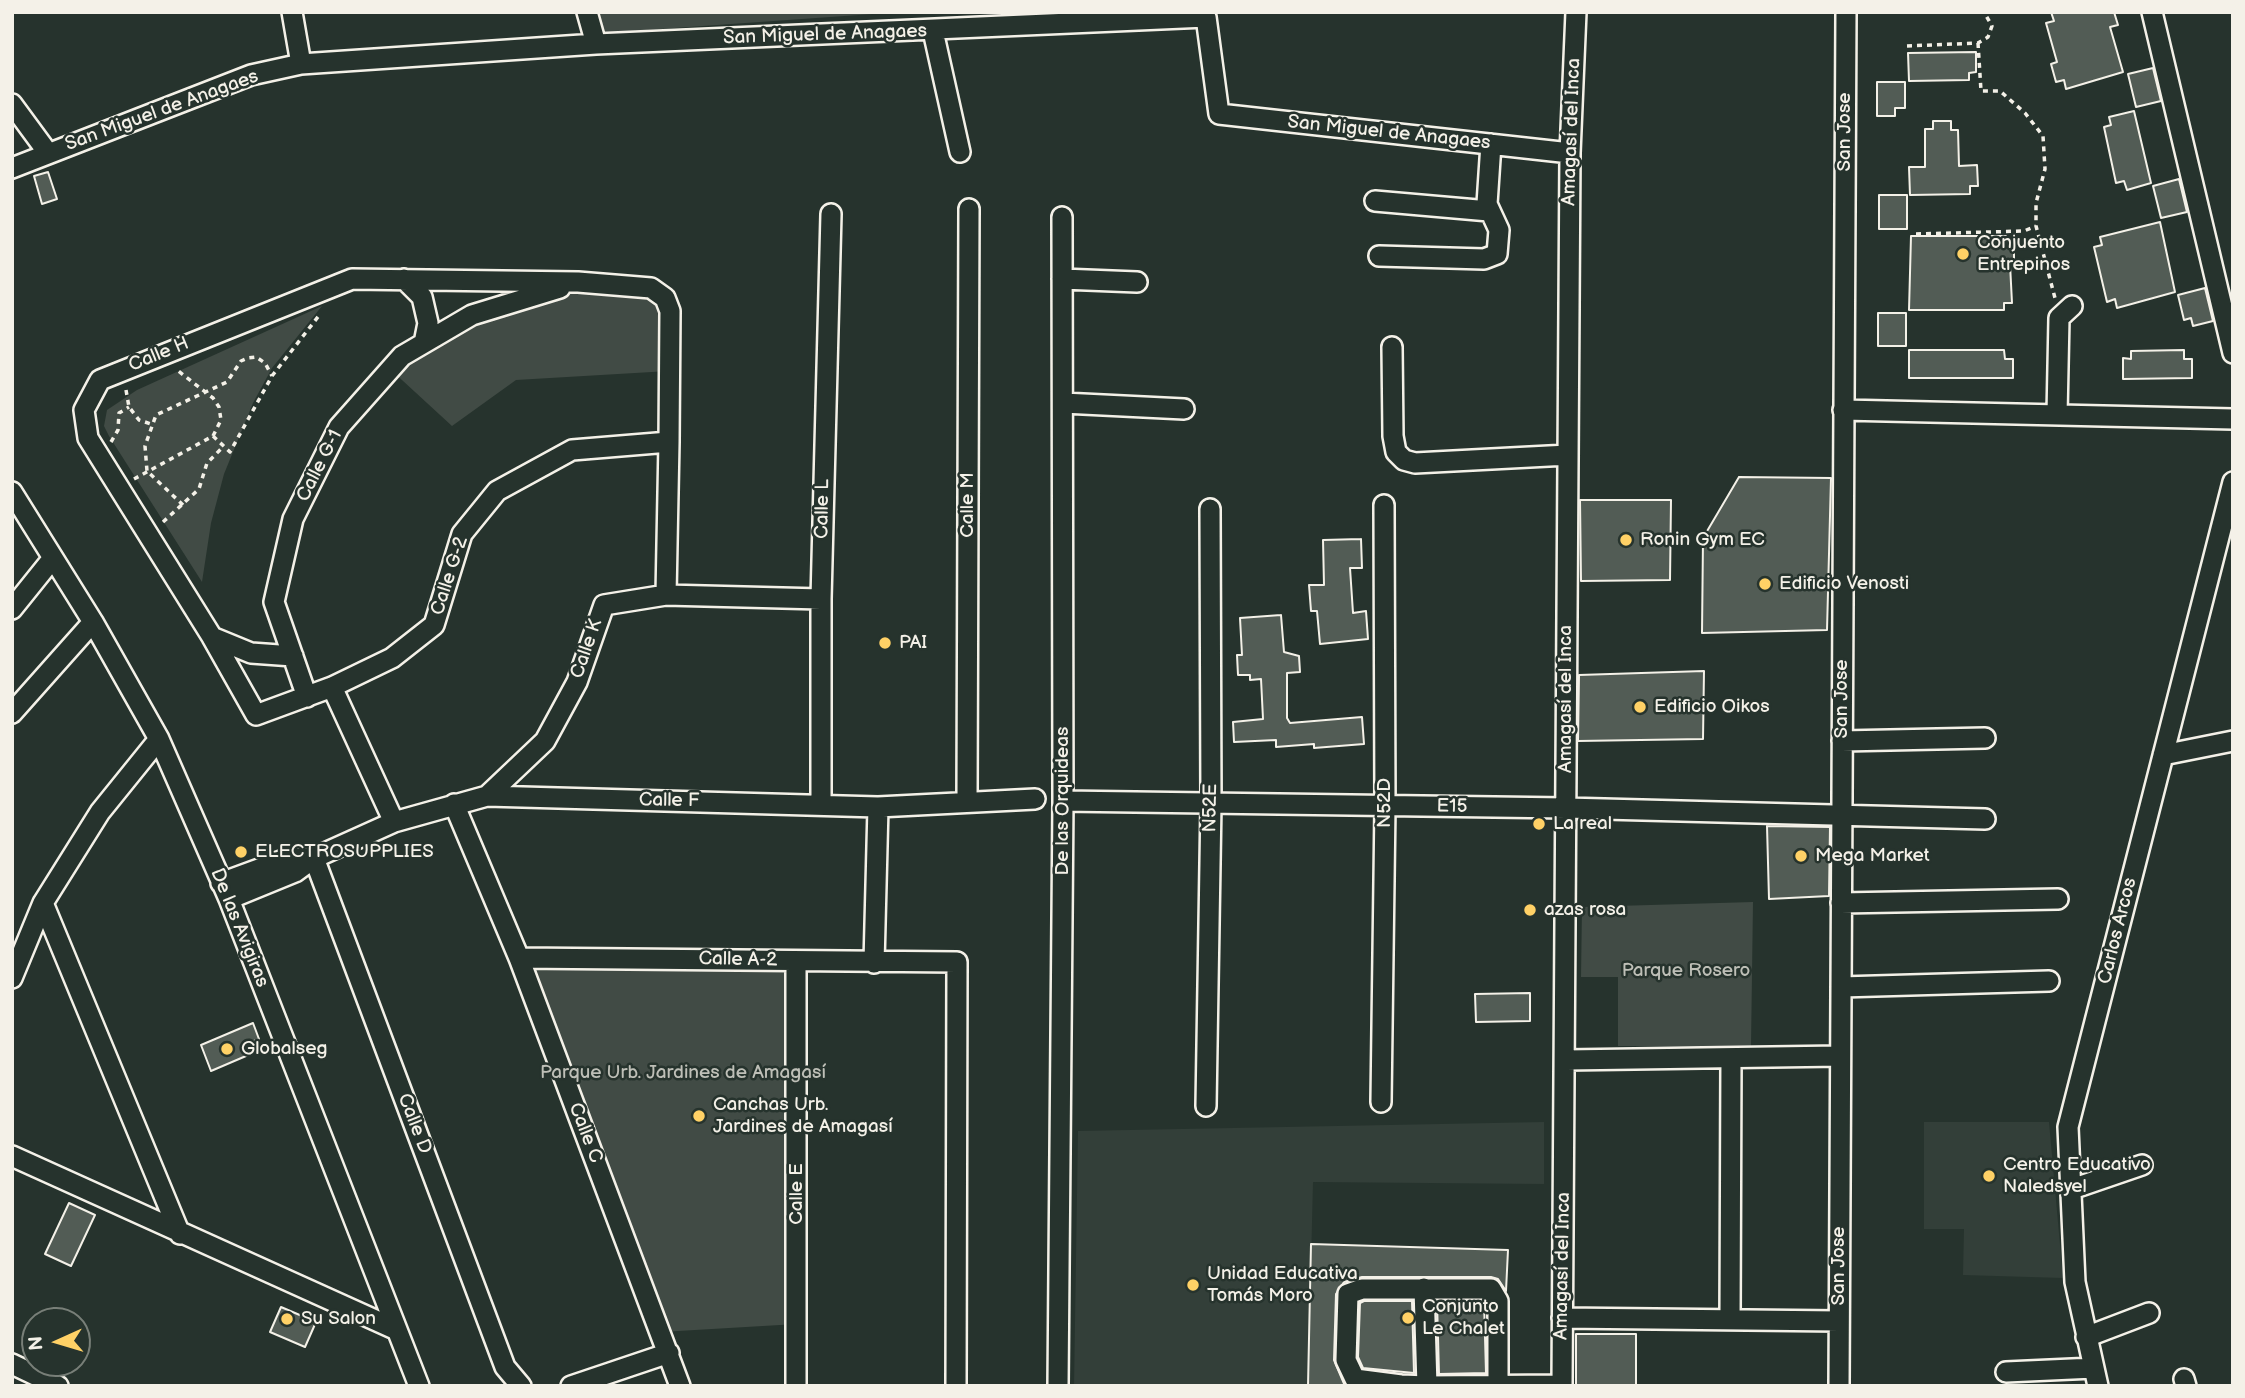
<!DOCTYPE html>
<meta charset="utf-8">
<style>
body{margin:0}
#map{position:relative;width:2245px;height:1398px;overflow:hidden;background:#26332d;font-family:"Balsamiq Sans",sans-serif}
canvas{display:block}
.frame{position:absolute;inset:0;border:14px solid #f4f1e8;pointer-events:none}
.north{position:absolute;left:21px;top:1307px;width:70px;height:70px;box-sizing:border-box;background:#26332d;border:2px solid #787f78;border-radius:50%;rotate:266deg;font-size:19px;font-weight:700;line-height:28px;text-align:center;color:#f4f1e8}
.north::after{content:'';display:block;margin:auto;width:24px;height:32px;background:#ffd166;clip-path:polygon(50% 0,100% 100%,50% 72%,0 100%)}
</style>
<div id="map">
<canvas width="2245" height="1398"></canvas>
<div class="frame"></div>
<div class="north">N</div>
</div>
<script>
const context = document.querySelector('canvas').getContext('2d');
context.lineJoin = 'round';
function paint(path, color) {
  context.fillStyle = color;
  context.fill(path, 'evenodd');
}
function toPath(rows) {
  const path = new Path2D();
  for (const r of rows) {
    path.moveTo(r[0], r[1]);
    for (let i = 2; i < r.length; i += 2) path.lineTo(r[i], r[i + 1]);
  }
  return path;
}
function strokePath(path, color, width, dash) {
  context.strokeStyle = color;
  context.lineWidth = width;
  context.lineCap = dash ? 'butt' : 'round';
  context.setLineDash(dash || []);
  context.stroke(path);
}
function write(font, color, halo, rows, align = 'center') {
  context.font = font + ' "Balsamiq Sans",sans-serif';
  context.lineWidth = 5;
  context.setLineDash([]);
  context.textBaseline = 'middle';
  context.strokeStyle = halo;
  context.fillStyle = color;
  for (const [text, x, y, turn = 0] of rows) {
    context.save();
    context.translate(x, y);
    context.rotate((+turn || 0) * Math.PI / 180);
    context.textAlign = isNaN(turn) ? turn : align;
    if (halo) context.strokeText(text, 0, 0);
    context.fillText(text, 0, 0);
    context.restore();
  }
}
paint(toPath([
 [1544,1122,1544,1184,1313,1182,1308,1386,1074,1386,1078,1131],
 [1924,1122,2049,1122,2063,1278,1963,1275,1964,1229,1924,1229]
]), '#333f39');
paint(toPath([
 [597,12,901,12,604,33],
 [578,276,632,276,668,308,669,371,516,380,452,426,390,369],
 [322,306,272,368,253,403,224,474,211,523,202,582,109,436,104,426,107,410,137,390],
 [1753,902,1751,1046,1618,1046,1618,977,1581,977,1582,907],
 [519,958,796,961,797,1324,661,1332]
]), '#414b45');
const building = toPath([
 [2051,12,2114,12,2118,25,2110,27,2123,72,2066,89,2064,80,2056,82,2051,64,2057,62,2046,23,2054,21,2051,12],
 [1976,52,1976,72,1969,73,1969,80,1909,81,1908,53,1976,52],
 [2153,68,2161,101,2136,107,2128,74,2153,68],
 [1877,82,1905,82,1905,108,1895,108,1895,116,1877,116,1877,82],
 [2134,111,2151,183,2127,190,2124,181,2116,183,2104,127,2111,125,2109,117,2134,111],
 [1933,121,1951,121,1951,130,1958,130,1959,166,1977,165,1978,186,1970,186,1970,194,1910,195,1909,167,1925,167,1925,129,1933,129,1933,121],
 [48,172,57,199,42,204,34,176,48,172],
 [2179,179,2187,212,2161,218,2153,186,2179,179],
 [1879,195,1907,195,1907,229,1879,229,1879,195],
 [2160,222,2175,292,2117,308,2115,299,2107,302,2094,247,2102,245,2100,237,2160,222],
 [1911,236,2006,236,2006,245,2014,245,2014,264,2010,264,2012,303,2004,303,2004,310,1909,310,1911,236],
 [2205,288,2213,321,2193,326,2191,318,2184,320,2178,295,2205,288],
 [1878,313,1906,313,1906,346,1878,346,1878,313],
 [1909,350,2004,350,2005,359,2013,359,2013,378,1909,378,1909,350],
 [2184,350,2184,359,2192,359,2192,378,2123,379,2123,358,2131,359,2131,351,2184,350],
 [1739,477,1831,478,1827,630,1702,633,1703,538,1739,477],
 [1580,500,1671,500,1670,580,1581,581,1580,500],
 [1361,539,1362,568,1350,568,1353,613,1366,611,1368,639,1320,644,1317,611,1311,611,1309,585,1324,585,1323,540,1361,539],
 [1281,615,1284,652,1299,656,1300,672,1287,673,1287,718,1290,723,1362,717,1364,744,1314,748,1314,744,1276,747,1276,740,1234,742,1233,722,1263,719,1261,679,1250,680,1250,675,1238,675,1237,655,1242,655,1240,618,1281,615],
 [1704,671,1703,739,1578,741,1579,675,1704,671],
 [1767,826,1830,827,1829,896,1769,899,1767,826],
 [1530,993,1530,1021,1476,1022,1475,994,1530,993],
 [253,1023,259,1039,249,1043,253,1053,211,1071,201,1045,253,1023],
 [69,1203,95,1215,71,1266,45,1254,69,1203],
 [1311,1244,1508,1250,1506,1291,1498,1279,1491,1277,1362,1277,1344,1282,1336,1294,1334,1360,1345,1386,1308,1386,1311,1244],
 [1364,1301,1412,1301,1414,1373,1363,1368,1358,1357,1360,1303,1364,1301],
 [1437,1301,1484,1301,1486,1373,1439,1374,1437,1301],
 [281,1307,316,1322,305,1347,270,1332,281,1307],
 [1576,1334,1636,1334,1636,1386,1576,1386,1576,1334]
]);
paint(building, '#525c55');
strokePath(building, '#f4f1e8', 2);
const minor = toPath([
 [292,12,301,64],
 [587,12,596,44],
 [2152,12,2233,353],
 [933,31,960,152],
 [12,104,48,153],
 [12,168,251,75,301,64,596,44,1206,17,1219,114,1570,153],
 [1375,201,1489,211],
 [1379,256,1484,259,1497,254,1499,230,1487,204,1491,144],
 [404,279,422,297,428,323,424,343],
 [1062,279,1137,282],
 [1392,347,1393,436,1396,452,1404,460,1415,463,1568,455],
 [1063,403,1184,409],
 [1843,410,2233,419],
 [2057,415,2059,318,2072,306],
 [12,492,93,622,159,739,229,899,419,1386],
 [666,595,669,442,670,311,665,298,651,288,578,282,352,279,100,380,84,410,88,438,212,637,256,715,332,687,392,658,434,625,462,534,497,491,572,450,669,442],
 [12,609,53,558],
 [212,637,251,653,293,656],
 [332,687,394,822],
 [307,697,274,602,293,519,339,427,402,356,472,315,560,288],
 [12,713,93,622],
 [1842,741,1985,738],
 [2163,755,2233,741],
 [487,796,545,741,577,682,604,605,666,595,821,599],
 [967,801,969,209],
 [1063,801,1566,808,1985,819],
 [454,804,519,958,680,1386],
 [821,805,821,599,831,214],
 [314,858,505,1367,521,1386],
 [221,883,289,858,314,858],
 [229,899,295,872,314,858,394,822,487,796,878,807,1035,799],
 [43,903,180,1234],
 [1841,903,2058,899],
 [519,958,957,962,956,1386],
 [874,963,878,807],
 [12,978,43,903,100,812,159,739],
 [1841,987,2049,981],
 [1566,1060,1840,1056],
 [1381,1102,1385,806,1384,505],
 [1206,1106,1211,803,1210,509],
 [12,1156,397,1330],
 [2072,1189,2142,1165],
 [1424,1288,1427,1386],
 [1562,1318,1839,1321],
 [1730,1320,1731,1058],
 [2086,1337,2149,1313],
 [12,1364,58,1386],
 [2006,1372,2094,1368],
 [2184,1379,2186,1386],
 [1498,1385,1498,1301,1491,1289,1362,1289,1348,1294,1346,1360,1355,1379,1401,1385,1427,1386,1562,1385],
 [571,1386,669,1353],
 [796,1386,796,961],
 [1058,1386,1063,801,1062,217],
 [1562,1386,1570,153,1576,12],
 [1839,1386,1846,12],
 [2098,1386,2075,1282,2068,1127,2233,482]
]);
strokePath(minor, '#f4f1e8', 24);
strokePath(toPath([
 [1978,43,1981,91,2000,91,2025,113,2043,136,2045,169,2036,203,2036,226,2055,298],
 [1907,46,1978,43,1988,37,1992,26,1984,12],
 [1916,234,2024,231,2036,226],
 [126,390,129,407,139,420,151,424],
 [213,436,230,452,272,376,321,313],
 [111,442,118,430,119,413,129,407],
 [134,479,213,436,221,420,219,407,213,398,177,370],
 [183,505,147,471,145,446,156,415,227,382,241,361,248,358,256,357,265,363,272,376],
 [163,522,199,489,207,463,223,447]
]), '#f4f1e8', 3.5, [5, 5]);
strokePath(minor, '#26332d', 19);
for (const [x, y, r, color] of [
 [1963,254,7,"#ffd166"],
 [1626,540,7,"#ffd166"],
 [1765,584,7,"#ffd166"],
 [885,643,7,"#ffd166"],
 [1640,707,7,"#ffd166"],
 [1539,824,7,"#ffd166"],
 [241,852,7,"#ffd166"],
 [1801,856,7,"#ffd166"],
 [1530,910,7,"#ffd166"],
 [227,1049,7,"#ffd166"],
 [699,1116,7,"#ffd166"],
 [1989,1176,7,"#ffd166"],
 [1193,1285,7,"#ffd166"],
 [1408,1318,7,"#ffd166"],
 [287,1319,7,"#ffd166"]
]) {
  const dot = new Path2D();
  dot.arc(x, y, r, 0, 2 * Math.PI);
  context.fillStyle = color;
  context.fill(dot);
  strokePath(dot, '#26332d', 2.5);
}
write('19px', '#f4f1e8', '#26332d', [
 ["San Miguel de Anagaes",825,35,-2],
 ["San Miguel de Anagaes",162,111,-20],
 ["Amagasí del Inca",1572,132,-88],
 ["San Jose",1845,132,-90],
 ["San Miguel de Anagaes",1389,133,6],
 ["Calle H",159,355,-22],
 ["Calle G-1",320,466,-63],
 ["Calle M",968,505,-90],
 ["Calle L",823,509,-89],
 ["Calle G-2",450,576,-72],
 ["Calle K",587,649,-71],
 ["Amagasí del Inca",1566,699,-90],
 ["San Jose",1842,699,-90],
 ["Calle F",669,801,1],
 ["De las Orquideas",1063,801,-90],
 ["N52D",1385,803,-90],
 ["E15",1452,807,1],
 ["N52E",1211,808,-89],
 ["De las Avigiras",239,928,68],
 ["Carlos Arcos",2118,931,-76],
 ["Calle A-2",738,960,1],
 ["Calle D",414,1124,69],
 ["Calle C",585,1133,69],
 ["Calle E",797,1194,-90],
 ["Amagasí del Inca",1563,1266,-89],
 ["San Jose",1839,1266,-90]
]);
write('19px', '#f4f1e8', '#26332d', [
 ["Conjuento",1977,243],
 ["Entrepinos",1977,265],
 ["Ronin Gym EC",1640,540],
 ["Edificio Venosti",1779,584],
 ["PAI",899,643],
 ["Edificio Oikos",1654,707],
 ["La real",1553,824],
 ["ELECTROSUPPLIES",255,852],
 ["Mega Market",1815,856],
 ["azas rosa",1544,910],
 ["Globalseg",241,1049],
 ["Canchas Urb.",713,1105],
 ["Jardines de Amagasí",713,1127],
 ["Centro Educativo",2003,1165],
 ["Naledsyel",2003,1187],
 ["Unidad Educativa",1207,1274],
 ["Tomás Moro",1207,1296],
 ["Conjunto",1422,1307],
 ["Le Chalet",1422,1329],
 ["Su Salon",301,1319]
], 'left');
write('19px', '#bebfb7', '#26332d', [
 ["Parque Rosero",1686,971],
 ["Parque Urb. Jardines de Amagasí",683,1073]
]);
</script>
